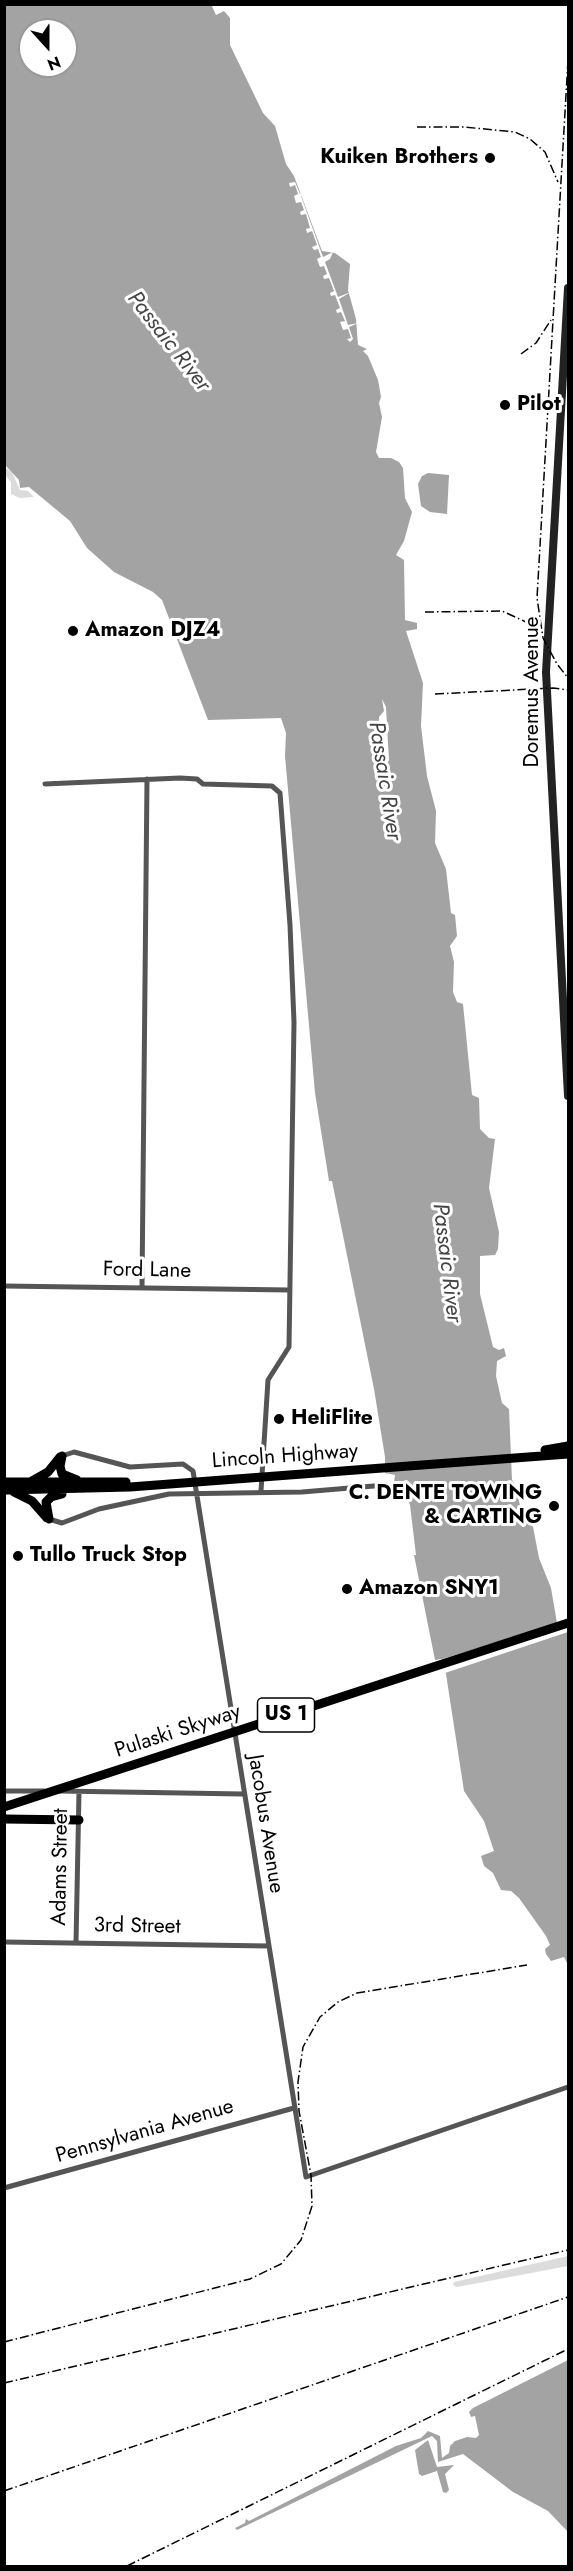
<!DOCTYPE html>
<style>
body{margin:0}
#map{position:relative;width:573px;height:2571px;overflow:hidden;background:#fff;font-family:Jost,sans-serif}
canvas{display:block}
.frame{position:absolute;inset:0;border:6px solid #000;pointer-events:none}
.north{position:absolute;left:18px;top:18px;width:60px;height:60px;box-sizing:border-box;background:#fff;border:2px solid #999;border-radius:50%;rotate:159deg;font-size:16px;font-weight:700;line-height:24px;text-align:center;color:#000}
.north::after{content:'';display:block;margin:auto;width:21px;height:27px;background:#000;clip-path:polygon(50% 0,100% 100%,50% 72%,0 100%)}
</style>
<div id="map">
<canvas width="573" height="2571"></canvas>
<div class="frame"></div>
<div class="north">N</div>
</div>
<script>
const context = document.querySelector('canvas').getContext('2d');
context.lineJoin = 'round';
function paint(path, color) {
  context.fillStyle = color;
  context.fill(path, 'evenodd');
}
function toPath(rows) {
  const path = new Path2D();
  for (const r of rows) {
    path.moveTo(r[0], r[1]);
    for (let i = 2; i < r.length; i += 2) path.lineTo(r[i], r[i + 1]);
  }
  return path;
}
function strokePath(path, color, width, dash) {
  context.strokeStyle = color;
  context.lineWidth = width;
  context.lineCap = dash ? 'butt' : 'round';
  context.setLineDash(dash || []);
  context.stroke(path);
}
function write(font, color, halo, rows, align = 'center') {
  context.font = font + ' Jost,sans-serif';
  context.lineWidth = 6;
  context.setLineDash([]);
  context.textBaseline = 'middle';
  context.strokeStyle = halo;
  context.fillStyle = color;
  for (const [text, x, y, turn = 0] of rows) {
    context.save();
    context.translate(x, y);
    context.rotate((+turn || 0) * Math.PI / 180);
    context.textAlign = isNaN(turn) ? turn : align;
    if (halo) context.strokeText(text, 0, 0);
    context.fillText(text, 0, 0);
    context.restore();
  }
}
paint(toPath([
 [4,467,12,472,20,490,28,491,34,497,20,498,11,494,11,482,5,475],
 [568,2256,568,2266,457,2287,453,2285,454,2282]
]), '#dcdcdc');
paint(toPath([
 [211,4,216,15,224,11,230,18,230,45,263,113,275,126,286,164,294,176,322,251,335,253,350,264,348,290,356,319,358,345,367,349,363,351,368,356,378,380,381,397,379,403,382,417,376,452,379,458,391,458,399,462,403,468,405,498,412,512,404,541,396,555,404,560,405,620,417,623,417,629,406,631,423,683,421,726,427,776,436,811,435,843,446,869,451,913,455,915,457,936,450,946,454,962,453,992,457,1002,463,1004,472,1095,479,1098,480,1129,489,1138,495,1139,489,1188,499,1232,498,1249,495,1255,480,1256,480,1294,493,1347,499,1350,504,1348,506,1356,497,1361,496,1376,502,1403,509,1409,512,1480,515,1484,522,1514,533,1527,539,1558,551,1588,557,1623,568,1630,567,1963,564,1957,551,1961,546,1954,545,1949,550,1945,546,1936,519,1898,511,1891,501,1890,493,1873,484,1866,481,1856,494,1851,484,1821,464,1791,446,1674,441,1659,435,1660,414,1555,416,1555,410,1505,405,1492,394,1493,397,1485,394,1482,395,1475,385,1473,385,1457,374,1389,332,1181,329,1181,315,1093,285,756,286,733,281,718,208,720,162,600,153,592,114,572,87,548,70,521,29,487,20,488,19,480,5,465,5,5],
 [30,30,66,30,66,66,30,66],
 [428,473,449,475,447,514,430,512,421,506,418,484,422,476],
 [568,2360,568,2532,548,2511,513,2492,463,2454,438,2462,437,2441,432,2436,237,2530,235,2528,245,2523,246,2519,249,2521,396,2446,421,2438,428,2431,440,2436,442,2458,449,2453,450,2446,455,2441,467,2437,476,2438,479,2435,475,2416,471,2417,469,2412,473,2408],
 [428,2440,437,2467,454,2465,445,2474,449,2490,446,2493,443,2492,437,2471,422,2476,419,2474,415,2450]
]), '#a3a3a3');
paint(toPath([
 [295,182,300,194,304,193,301,196,323,257,333,252,330,259,325,262,338,297,351,292,339,299,348,325,358,323,349,327,353,339,350,342,347,339,351,338,348,329,343,330,340,322,345,321,341,312,337,313,336,310,340,308,335,295,331,296,330,293,334,291,329,278,324,279,323,276,327,274,324,266,320,267,317,259,321,257,318,249,314,250,312,247,317,245,312,231,307,233,306,229,310,228,306,214,301,215,300,212,304,210,301,202,296,203,294,196,298,194,295,185,290,187,289,183],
 [382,699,386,707,388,744,389,760,385,768,380,755,379,717,384,711],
 [560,1622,568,1627,568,1632,442,1674,439,1662,433,1662]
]), '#fff');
strokePath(toPath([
 [45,784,180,778,197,779,203,784,272,786,280,793,290,925,294,1022,289,1347,268,1380,261,1491],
 [4,1286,289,1290],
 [142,1287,147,779],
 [62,1456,74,1452,130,1467,183,1464,193,1471,306,2177,568,2087],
 [49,1519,62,1523,99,1509,169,1494,302,1492,386,1485],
 [4,1791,44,1791],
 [59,1791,243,1794],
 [4,1942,269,1946],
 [76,1943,79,1792],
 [4,2188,294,2108]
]), '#555', 5);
strokePath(toPath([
 [568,288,546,672,568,1096]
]), '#222', 8);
strokePath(toPath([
 [545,1450,568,1446],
 [62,1456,60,1466,62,1474,77,1480],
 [32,1481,48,1472,60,1457],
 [4,1482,126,1482],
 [4,1490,130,1487,568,1454],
 [14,1492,32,1501,47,1518],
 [49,1519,46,1502,51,1497,62,1494],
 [4,1807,568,1623],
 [4,1819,79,1820]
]), '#000', 9);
strokePath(toPath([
 [568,60,537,598,543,638,557,664,568,678],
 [417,127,464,127,515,132,530,139,545,152,558,182],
 [521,354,536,343,551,320],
 [425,612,502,611,526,622,540,640],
 [435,694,553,688,568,690],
 [4,2342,250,2279,281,2264,301,2240,312,2206,311,2175,299,2111,298,2082,303,2047,320,2017,338,2002,357,1993,527,1965],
 [4,2383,568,2250],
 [4,2491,568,2297],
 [127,2566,568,2349]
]), '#000', 1.5, [9, 3, 1.5, 3]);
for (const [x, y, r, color] of [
 [490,158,6,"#000"],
 [505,405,6,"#000"],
 [73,631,6,"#000"],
 [279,1419,6,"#000"],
 [554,1506,6,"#000"],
 [18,1556,6,"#000"],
 [347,1589,6,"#000"]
]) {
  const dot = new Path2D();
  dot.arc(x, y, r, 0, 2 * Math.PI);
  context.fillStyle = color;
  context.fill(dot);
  strokePath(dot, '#fff', 2);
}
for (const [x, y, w] of [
 [286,1715,57]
]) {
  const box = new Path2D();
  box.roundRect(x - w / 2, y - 17, w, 34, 4.5);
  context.fillStyle = '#fff';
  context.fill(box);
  strokePath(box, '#000', 1.5);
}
write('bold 20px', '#000', null, [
 ["US 1",286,1715]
]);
write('bold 21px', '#000', '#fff', [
 ["Kuiken Brothers",478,158,"right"],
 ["Pilot",517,405],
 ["Amazon DJZ4",85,631],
 ["HeliFlite",291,1419],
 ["C. DENTE TOWING",542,1494,"right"],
 ["& CARTING",542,1518,"right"],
 ["Tullo Truck Stop",30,1556],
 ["Amazon SNY1",359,1589]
], 'left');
write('21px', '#000', '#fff', [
 ["Doremus Avenue",533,692,-90],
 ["Ford Lane",147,1271,1],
 ["Lincoln Highway",285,1457,-4],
 ["Pulaski Skyway",178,1732,-18],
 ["Jacobus Avenue",265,1824,81],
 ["Adams Street",61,1867,-89],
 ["3rd Street",137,1927,1],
 ["Pennsylvania Avenue",145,2132,-16]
]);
write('italic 22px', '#444', '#fff', [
 ["Passaic River",168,342,52],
 ["Passaic River",384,781,81],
 ["Passaic River",446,1263,83]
]);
</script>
